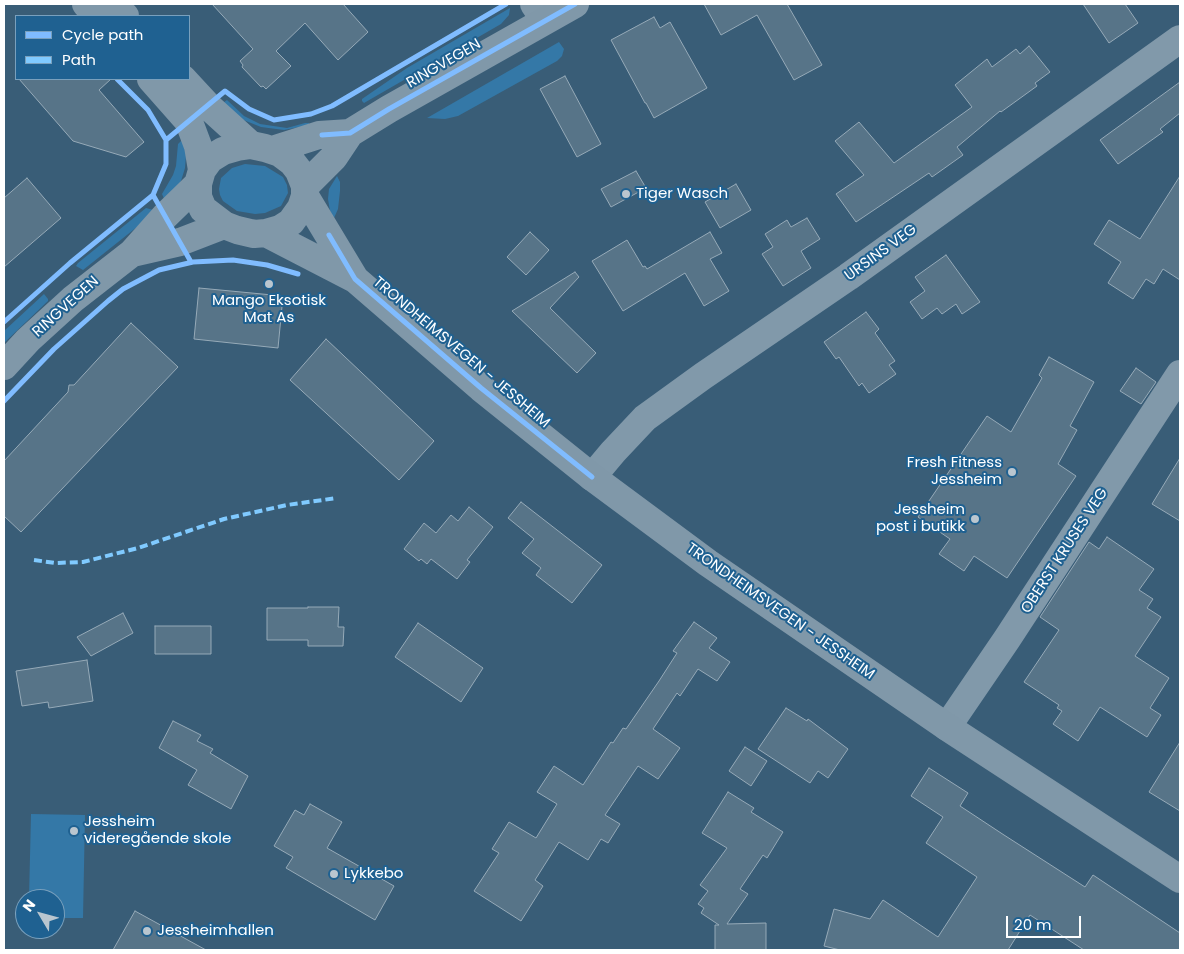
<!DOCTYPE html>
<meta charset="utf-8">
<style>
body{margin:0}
#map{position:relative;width:1184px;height:954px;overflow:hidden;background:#395d77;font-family:Poppins,sans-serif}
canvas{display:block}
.frame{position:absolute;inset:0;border:5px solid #fff;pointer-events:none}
.legend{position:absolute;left:15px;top:15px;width:175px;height:65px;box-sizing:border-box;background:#1f6191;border:1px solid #79a0bd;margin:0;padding:6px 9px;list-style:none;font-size:15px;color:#fff}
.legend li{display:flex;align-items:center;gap:10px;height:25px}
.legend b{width:25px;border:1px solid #79a0bd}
.north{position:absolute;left:15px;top:889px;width:50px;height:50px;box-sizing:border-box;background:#1f6191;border:1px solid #79a0bd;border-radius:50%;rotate:307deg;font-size:14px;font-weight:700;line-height:20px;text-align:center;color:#fff}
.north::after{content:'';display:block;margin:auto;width:18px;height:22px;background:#bac6cf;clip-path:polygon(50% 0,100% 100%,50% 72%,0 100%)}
.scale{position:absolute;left:1006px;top:916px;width:75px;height:22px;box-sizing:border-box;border:2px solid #fff;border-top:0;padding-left:6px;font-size:15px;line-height:18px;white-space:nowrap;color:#fff;-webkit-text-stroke:4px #1f6191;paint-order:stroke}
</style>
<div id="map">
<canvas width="1184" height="954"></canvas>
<div class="frame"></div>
<ul class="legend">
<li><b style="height:6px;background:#80bcff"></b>Cycle path</li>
<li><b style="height:6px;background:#80caff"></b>Path</li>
</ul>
<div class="north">N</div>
<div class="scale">20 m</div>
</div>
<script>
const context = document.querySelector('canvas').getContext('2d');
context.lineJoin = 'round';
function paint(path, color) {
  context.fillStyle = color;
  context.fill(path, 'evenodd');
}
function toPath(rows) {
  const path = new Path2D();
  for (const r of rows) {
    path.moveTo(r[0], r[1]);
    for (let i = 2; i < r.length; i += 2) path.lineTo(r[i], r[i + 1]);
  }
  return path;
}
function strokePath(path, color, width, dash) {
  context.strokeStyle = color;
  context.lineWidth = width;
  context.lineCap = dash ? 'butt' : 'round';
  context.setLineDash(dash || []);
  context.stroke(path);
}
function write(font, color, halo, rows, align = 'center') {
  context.font = font + ' Poppins,sans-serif';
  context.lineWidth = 4;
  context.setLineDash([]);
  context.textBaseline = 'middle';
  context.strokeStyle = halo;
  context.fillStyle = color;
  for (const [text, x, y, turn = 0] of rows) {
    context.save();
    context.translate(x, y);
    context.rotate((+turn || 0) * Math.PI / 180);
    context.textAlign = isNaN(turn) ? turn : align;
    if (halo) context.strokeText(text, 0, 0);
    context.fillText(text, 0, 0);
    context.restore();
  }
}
paint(toPath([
 [510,8,509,15,501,24,364,103,362,101,362,99,407,68],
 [559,42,564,49,562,56,557,61,458,116,445,119,427,118],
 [227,100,244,116,260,124,287,128,305,123,309,123,310,125,284,130,261,127,236,117,220,105],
 [183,139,186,155,185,168,181,181,175,192,166,203,162,194,173,175,176,166,178,144],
 [245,164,265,166,283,177,287,185,288,193,281,206,265,213,255,214,237,211,223,201,220,195,219,189,221,178,232,168],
 [337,176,340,182,340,191,338,209,334,218,330,211,328,199,329,189],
 [146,208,157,211,83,270,76,266,78,263],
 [44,294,48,299,48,301,4,343,4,331],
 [31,814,85,815,83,918,55,918,55,899,29,899]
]), '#3478a7');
const building = toPath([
 [212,4,343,4,368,32,338,60,305,23,276,51,291,66,266,89,263,86,261,87,242,67,243,65,240,61,253,49,212,4],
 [704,4,787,4,822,65,794,80,757,15,721,35,704,4],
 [1083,4,1125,4,1138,23,1109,43,1083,4],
 [654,17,660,28,670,22,707,88,654,118,646,103,645,103,611,40,654,17],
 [1029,46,1050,72,1035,83,1037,86,1001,112,1000,111,957,147,963,155,932,177,929,173,856,222,836,194,864,175,835,141,859,122,894,163,972,107,955,85,987,59,992,67,1016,49,1020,54,1029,46],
 [565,76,601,144,577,157,540,89,565,76],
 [19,79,111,79,99,90,144,142,126,157,73,141,19,79],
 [1180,82,1180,113,1160,129,1163,132,1118,164,1100,140,1180,82],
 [636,171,646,188,611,207,601,189,636,171],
 [1180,176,1180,280,1163,269,1154,284,1146,279,1133,299,1108,283,1121,262,1094,244,1109,220,1140,239,1180,176],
 [27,178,61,218,4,267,4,198,27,178],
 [736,184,751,210,720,228,705,202,736,184],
 [807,218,820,239,801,251,811,268,783,286,762,254,773,247,765,234,787,220,791,227,807,218],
 [530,232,549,250,526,275,507,257,530,232],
 [710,232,722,253,710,259,729,291,704,306,685,273,623,311,592,261,627,240,643,267,645,266,647,269,710,232],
 [946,255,980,302,962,314,956,304,942,314,937,308,922,319,910,302,925,291,915,277,946,255],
 [575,272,579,277,550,308,596,353,577,373,512,311,575,272],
 [199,288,283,296,278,348,194,339,199,288],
 [866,312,879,329,875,333,895,361,889,365,896,374,869,393,862,383,859,386,839,357,836,359,824,342,866,312],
 [131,323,178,367,21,532,4,516,4,461,68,392,69,385,74,385,131,323],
 [326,339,434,441,399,480,290,380,326,339],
 [1049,357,1094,382,1070,426,1077,430,1058,464,1076,476,1007,578,974,556,964,571,939,554,950,539,918,517,987,416,1011,432,1042,378,1039,375,1049,357],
 [1136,368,1156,382,1141,404,1120,391,1136,368],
 [1180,458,1180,521,1152,504,1180,458],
 [521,502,602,565,572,603,536,575,541,568,522,553,534,539,508,518,521,502],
 [469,507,493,527,467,560,470,562,457,579,431,559,427,564,421,559,419,561,404,549,424,523,436,533,451,515,458,521,469,507],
 [1107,537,1154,569,1139,590,1153,599,1147,608,1161,617,1135,656,1169,678,1150,708,1161,715,1147,737,1100,707,1078,741,1053,724,1062,711,1057,708,1059,705,1024,682,1059,630,1040,617,1089,542,1099,549,1107,537],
 [308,607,339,607,338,627,344,627,343,646,308,646,308,640,267,640,267,608,308,608,308,607],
 [123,613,133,633,91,656,77,637,123,613],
 [694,622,717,638,709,648,730,662,717,681,698,669,680,696,677,693,653,729,680,748,658,779,638,766,605,815,620,824,608,843,601,839,588,860,559,842,535,880,543,886,521,921,474,891,499,853,492,849,509,822,536,838,557,804,537,792,554,766,583,785,611,742,613,743,623,728,626,729,659,681,677,653,673,651,694,622],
 [418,623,483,668,461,702,395,657,418,623],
 [155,626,211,626,211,654,155,654,155,626],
 [87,660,93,701,49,708,48,702,22,706,16,671,87,660],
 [786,708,807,721,808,719,848,749,828,778,818,771,810,783,758,749,786,708],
 [173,721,201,735,197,741,213,749,210,753,248,776,231,809,188,785,197,770,159,748,173,721],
 [1180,742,1180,811,1149,792,1180,742],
 [745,747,767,761,751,786,729,771,745,747],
 [929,768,968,793,960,806,1004,835,1085,887,1093,875,1180,933,1180,950,1084,950,1030,915,1008,950,840,950,824,946,834,909,870,919,883,900,938,937,977,877,926,843,943,817,911,796,929,768],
 [728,792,754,808,751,812,783,832,767,858,763,855,740,889,748,894,727,924,766,923,766,950,715,950,715,925,719,925,701,913,704,908,698,904,708,891,700,885,727,848,702,833,728,792],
 [310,804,342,822,327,848,394,886,375,920,286,868,293,857,274,846,295,810,304,815,310,804],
 [135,911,206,950,113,950,135,911]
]);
paint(building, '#577488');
strokePath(building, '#96aab8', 1);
strokePath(toPath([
 [534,4,545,20],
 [592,477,613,452,645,418,703,376,848,277,1180,39],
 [947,727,1007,639,1180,374]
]), '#8199aa', 28);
strokePath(toPath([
 [86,4,97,16],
 [113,4,125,16],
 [151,79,189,122,198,146,202,170],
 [183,79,208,106,251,145],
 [251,145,265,148,280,153,292,162,299,171,305,186,305,196,301,208,291,222,280,229,266,233,254,234,237,230,224,225,203,209,198,197,198,184,202,170,210,159,223,151,237,147,251,145],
 [272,150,319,135,350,133],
 [305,186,334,157,350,133,389,109,575,4],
 [305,196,355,279],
 [266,233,355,279,481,388,592,477,708,563,947,727,1180,879],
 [132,253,180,242,224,225],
 [4,366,28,340,73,299,132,253,165,216,198,184]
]), '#8098a9', 28);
strokePath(toPath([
 [34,560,55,563,83,562,138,548,224,519,287,505,337,498]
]), '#80caff', 4, [8, 4]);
strokePath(toPath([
 [322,135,350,133,389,109,575,4],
 [166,140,225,91,249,109,274,120,311,114,332,106,506,4],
 [153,195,191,262],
 [329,235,355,279,481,388,592,477],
 [4,322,70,263,153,195,166,164,166,140,148,110,117,79],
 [4,401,54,349,108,301,123,289,159,270,193,262,233,260,267,265,298,274]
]), '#80bcff', 5);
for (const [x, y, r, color] of [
 [626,194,5,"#bac6cf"],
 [269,284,5,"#bac6cf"],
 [1012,472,5,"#bac6cf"],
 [975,519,5,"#bac6cf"],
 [74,831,5,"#bac6cf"],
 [334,874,5,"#bac6cf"],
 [147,931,5,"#bac6cf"]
]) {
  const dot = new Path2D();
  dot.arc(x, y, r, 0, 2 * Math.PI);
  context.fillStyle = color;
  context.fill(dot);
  strokePath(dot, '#1f6191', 2);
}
write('15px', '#fff', '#1f6191', [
 ["RINGVEGEN",444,64,-30],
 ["URSINS VEG",881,253,-36],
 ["RINGVEGEN",66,307,-42],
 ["TRONDHEIMSVEGEN - JESSHEIM",461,353,40],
 ["OBERST KRUSES VEG",1065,551,-57],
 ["TRONDHEIMSVEGEN - JESSHEIM",780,612,35]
]);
write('15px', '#fff', '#1f6191', [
 ["Tiger Wasch",636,194],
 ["Mango Eksotisk",269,301,"center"],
 ["Mat As",269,318,"center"],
 ["Fresh Fitness",1002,463,"right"],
 ["Jessheim",1002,480,"right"],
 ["Jessheim",965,510,"right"],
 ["post i butikk",965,527,"right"],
 ["Jessheim",84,822],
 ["videregående skole",84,839],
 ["Lykkebo",344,874],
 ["Jessheimhallen",157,931]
], 'left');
</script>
